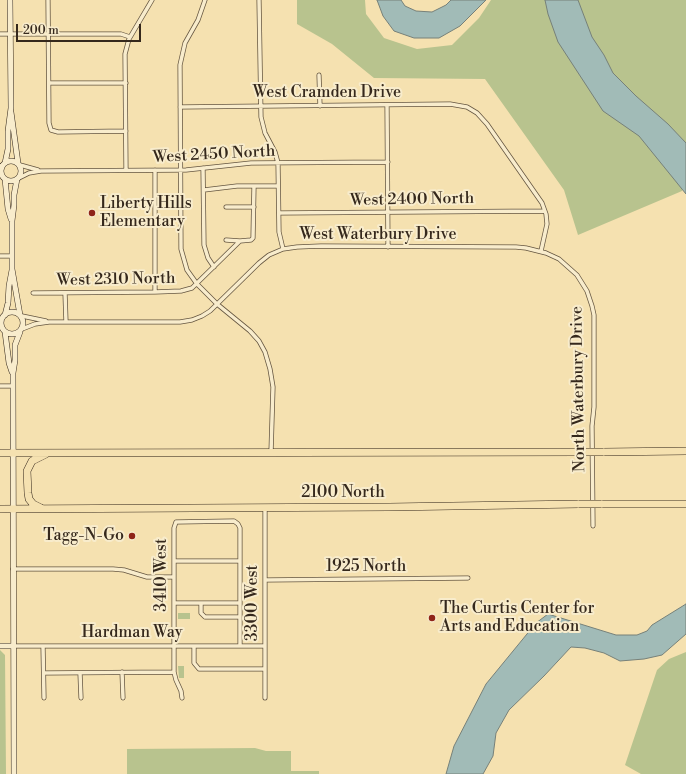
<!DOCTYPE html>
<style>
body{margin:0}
#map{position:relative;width:686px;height:774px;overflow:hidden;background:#f5e1b0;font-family:"Libre Bodoni",serif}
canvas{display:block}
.scale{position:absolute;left:16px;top:24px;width:125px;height:18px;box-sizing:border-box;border:2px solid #35281c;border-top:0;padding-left:5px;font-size:12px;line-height:14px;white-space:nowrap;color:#35281c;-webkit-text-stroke:3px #f8eccc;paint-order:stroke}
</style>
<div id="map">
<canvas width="686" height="774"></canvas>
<div class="scale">200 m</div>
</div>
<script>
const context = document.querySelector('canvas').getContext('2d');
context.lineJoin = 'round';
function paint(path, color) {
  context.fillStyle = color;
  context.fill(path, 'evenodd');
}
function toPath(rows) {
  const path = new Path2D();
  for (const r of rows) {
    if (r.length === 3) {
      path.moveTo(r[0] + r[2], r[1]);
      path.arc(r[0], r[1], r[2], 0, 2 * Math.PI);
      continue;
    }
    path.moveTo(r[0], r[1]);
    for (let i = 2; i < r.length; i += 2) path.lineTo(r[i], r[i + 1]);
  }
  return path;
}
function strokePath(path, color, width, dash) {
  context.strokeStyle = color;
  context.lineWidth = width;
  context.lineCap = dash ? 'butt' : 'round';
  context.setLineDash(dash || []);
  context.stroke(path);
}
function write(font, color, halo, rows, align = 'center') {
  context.font = font + ' "Libre Bodoni",serif';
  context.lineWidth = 4;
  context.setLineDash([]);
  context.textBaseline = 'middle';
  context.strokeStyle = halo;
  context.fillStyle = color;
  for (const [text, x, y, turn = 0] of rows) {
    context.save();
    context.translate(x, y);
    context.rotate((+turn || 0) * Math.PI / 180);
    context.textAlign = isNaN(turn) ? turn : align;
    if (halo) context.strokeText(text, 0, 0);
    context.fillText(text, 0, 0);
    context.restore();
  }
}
paint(toPath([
 [297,0,365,0,366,14,384,38,417,49,452,45,479,18,491,0,686,0,686,181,682,191,578,235,564,190,485,79,374,78,332,44,297,24],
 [178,613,190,613,190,619,178,619],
 [0,650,5,655,6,774,0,774],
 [686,652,686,774,641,774,625,765,657,670,669,659],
 [178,666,184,666,184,678,179,678],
 [255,748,266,751,291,751,291,771,319,771,319,774,127,774,127,749]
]), '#b8c38e');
const water = toPath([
 [377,0,401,0,405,6,416,11,432,12,446,5,451,0,486,0,460,26,439,38,414,38,394,31,383,16,377,0],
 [545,0,578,0,592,37,604,55,613,73,636,96,668,124,686,143,686,194,639,136,603,111,558,42,548,14,545,0],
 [686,604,686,634,662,655,644,659,620,661,604,653,585,648,571,647,544,676,509,710,496,733,493,756,483,774,446,774,454,746,486,684,536,623,548,614,616,635,637,635,647,631,652,625,686,604]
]);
paint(water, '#a1bbb7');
strokePath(water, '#768079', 1);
const street = toPath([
 [48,0,49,123,51,130,58,132,126,131],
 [205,0,198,20,185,43,180,65,181,249,187,270,197,284,217,304,250,331,259,341,265,352,270,369,273,387,271,452],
 [259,0,261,117,265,133,275,152,278,163,279,232,283,249],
 [0,34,121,34,130,37],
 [319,75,320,106],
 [49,83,126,83],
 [387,105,388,247],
 [180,107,450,104,467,107,477,113,487,124,542,203,546,214,547,224,541,251],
 [20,165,38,170],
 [0,166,3,165],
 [203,168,204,245,208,258,214,267],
 [126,170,125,54,129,39,152,0],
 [155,170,155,292],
 [19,178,29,173,41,171,186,170,251,163,388,162],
 [204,190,237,186,278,186],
 [226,207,254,207],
 [279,213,545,211],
 [226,240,240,241],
 [0,256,12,256],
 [33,293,155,292,181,291,192,288,240,241,251,240,253,238,254,186],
 [65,293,66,322],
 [22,316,46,321],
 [22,329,35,324,49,322,180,322,192,320,202,316,210,311,259,263,269,255,283,249,297,247,321,246,516,247,526,248,546,253,559,259,577,275,587,291,592,306,594,315,594,407,592,426,593,526],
 [0,386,13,386],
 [265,508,265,698],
 [174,561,240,561],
 [13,569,113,569,124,570,147,577,174,577],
 [265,580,468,578],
 [174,603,240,603],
 [201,603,201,613,205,617,240,617],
 [14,646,265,646],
 [43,646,44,698],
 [194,646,194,663,199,669,265,669],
 [122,672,123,698],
 [44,673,174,672],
 [80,673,81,698],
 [182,698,181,691,176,680,174,672,174,528,176,522,234,521,238,524,240,528,240,646]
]);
const secondary = toPath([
 [11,112,18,163],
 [11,171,10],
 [5,163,8,149,8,131,11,108,10,0],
 [5,179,8,209,11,219],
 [17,179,14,195,14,205,12,221,12,269,20,315],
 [12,323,11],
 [5,315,8,303,9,286,12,270],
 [5,332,9,363,12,372],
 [0,646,14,646],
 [14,774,13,373,15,360,15,345,20,332]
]);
const highway = toPath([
 [603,452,686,451],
 [0,453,582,452],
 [601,504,686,504],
 [41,508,33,504,29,499,28,493,27,471,32,461,46,454],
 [0,509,389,507,579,504]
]);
strokePath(street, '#655641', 5);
strokePath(secondary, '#35281c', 6);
strokePath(highway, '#35281c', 8);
strokePath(street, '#f8eccc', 3.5);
strokePath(secondary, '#f8eccc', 5);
strokePath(highway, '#f5e1b0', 7);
const highwayBridge = toPath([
 [582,452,603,452],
 [579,504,601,504]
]);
strokePath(highwayBridge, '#35281c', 8, []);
strokePath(highwayBridge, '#f5e1b0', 7);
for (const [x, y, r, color] of [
 [92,213,4,"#8f2418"],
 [132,536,4,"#8f2418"],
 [432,618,4,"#8f2418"]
]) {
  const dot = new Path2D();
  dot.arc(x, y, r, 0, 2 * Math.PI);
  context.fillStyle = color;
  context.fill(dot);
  strokePath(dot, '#f8eccc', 1.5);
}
write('16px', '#35281c', '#f8eccc', [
 ["West Cramden Drive",327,93],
 ["West 2450 North",214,155,-3],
 ["West 2400 North",412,200,-1],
 ["West Waterbury Drive",378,235],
 ["West 2310 North",116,280,-1],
 ["North Waterbury Drive",579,389,-91],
 ["2100 North",343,493],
 ["1925 North",366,567],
 ["3410 West",162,575,-90],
 ["3300 West",253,603,-90],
 ["Hardman Way",132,633]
]);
write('16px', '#35281c', '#f8eccc', [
 ["Liberty Hills",100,204],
 ["Elementary",100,222],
 ["Tagg-N-Go",124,536,"right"],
 ["The Curtis Center for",440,609],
 ["Arts and Education",440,627]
], 'left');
</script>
